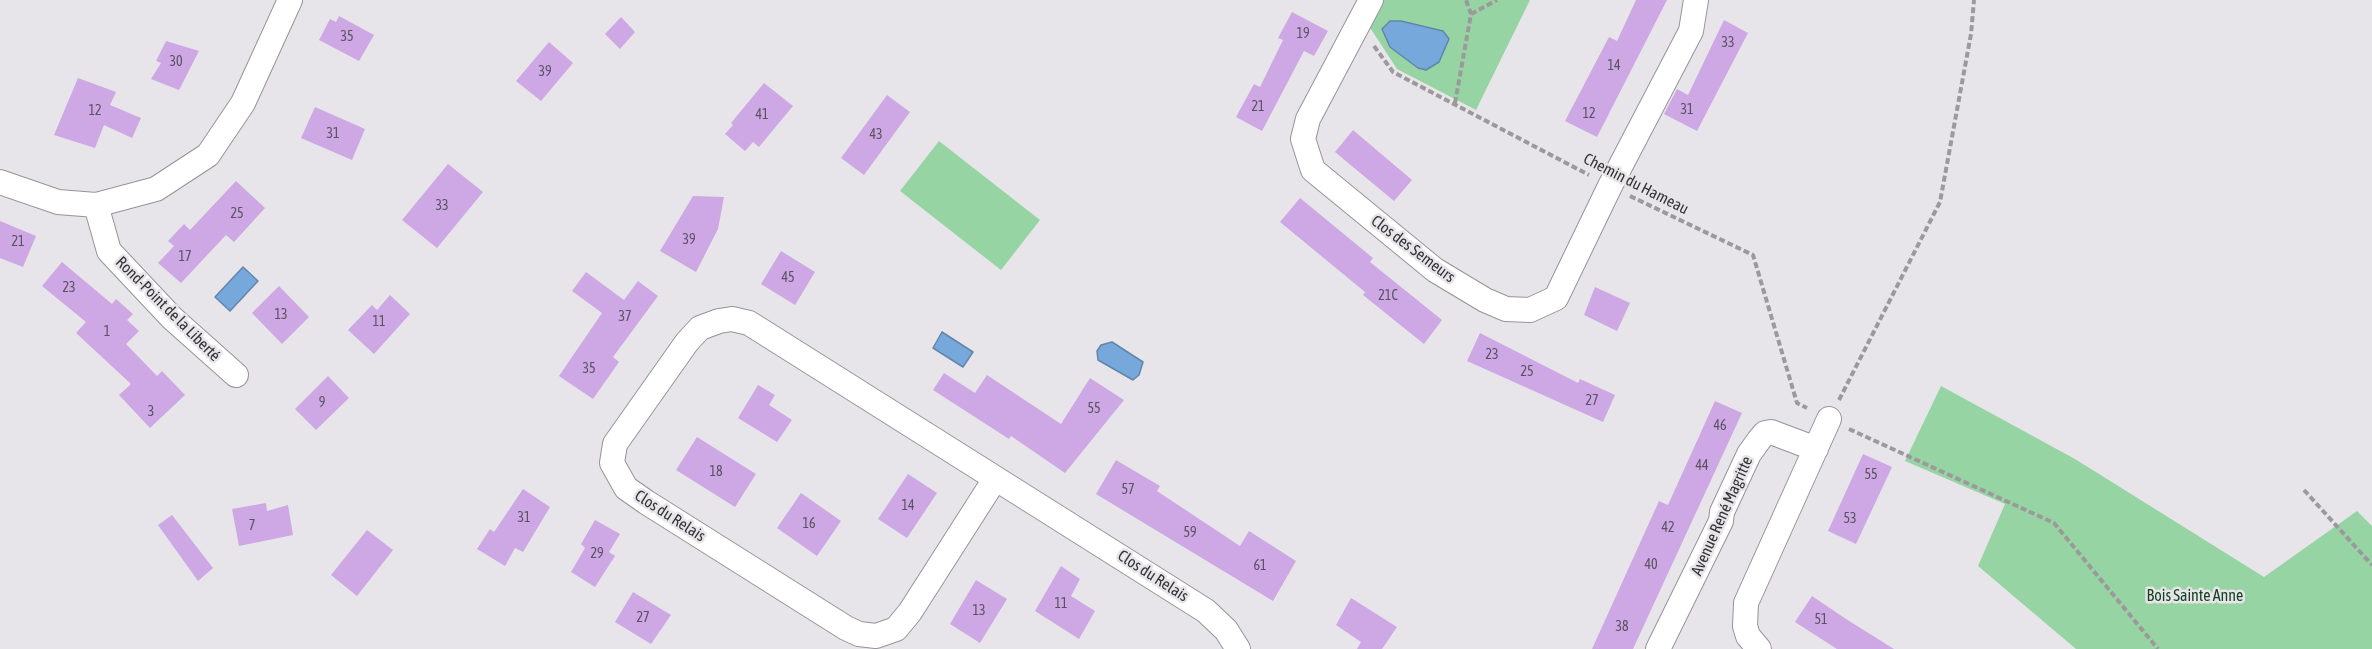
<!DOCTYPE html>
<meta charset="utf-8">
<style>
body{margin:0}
canvas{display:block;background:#e7e5e9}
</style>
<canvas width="2372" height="649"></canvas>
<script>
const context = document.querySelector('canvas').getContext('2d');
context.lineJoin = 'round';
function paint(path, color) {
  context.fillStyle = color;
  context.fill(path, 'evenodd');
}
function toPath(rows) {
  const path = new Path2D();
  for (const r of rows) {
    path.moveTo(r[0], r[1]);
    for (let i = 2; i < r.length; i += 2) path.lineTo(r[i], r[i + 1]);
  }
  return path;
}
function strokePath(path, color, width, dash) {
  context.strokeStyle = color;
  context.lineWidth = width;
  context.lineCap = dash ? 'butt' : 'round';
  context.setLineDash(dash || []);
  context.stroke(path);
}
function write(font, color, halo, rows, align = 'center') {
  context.font = font + ' "Asap Condensed",sans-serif';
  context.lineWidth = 5;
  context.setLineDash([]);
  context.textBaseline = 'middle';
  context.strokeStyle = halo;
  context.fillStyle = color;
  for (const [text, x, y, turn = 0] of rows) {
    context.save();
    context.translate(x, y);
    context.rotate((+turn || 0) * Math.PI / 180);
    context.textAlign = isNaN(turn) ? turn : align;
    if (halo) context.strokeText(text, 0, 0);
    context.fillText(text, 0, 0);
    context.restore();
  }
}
paint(toPath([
 [1381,0,1530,0,1476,110,1397,69,1369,26],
 [939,141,1040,220,1001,270,900,191],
 [1941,386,2075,459,2264,577,2357,511,2372,526,2372,649,2076,649,1978,566,2005,504,1905,461]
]), '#97d4a3');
const water = toPath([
 [1390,21,1401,21,1443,31,1449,39,1439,62,1426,70,1418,68,1390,47,1382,29,1390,21],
 [243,267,258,281,230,311,215,297,243,267],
 [942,332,973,352,963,367,933,348,942,332],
 [1112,342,1143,362,1139,375,1133,380,1098,360,1097,351,1101,345,1112,342]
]);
paint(water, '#77a8dc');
strokePath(water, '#6385aa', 1.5);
paint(toPath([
 [1636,0,1667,0,1597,137,1565,121,1609,37,1617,41],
 [1292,12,1328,31,1314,56,1304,51,1262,131,1236,117,1254,84,1260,87,1283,40,1278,38],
 [339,16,374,35,359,61,319,40,330,19,336,22],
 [621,17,635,32,620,49,605,34],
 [1724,20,1748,33,1697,131,1664,114,1677,89,1688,95],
 [166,41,199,51,179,90,151,79,161,63,156,61],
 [549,42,573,63,541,101,516,81],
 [78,78,116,92,110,105,141,118,132,138,104,125,95,148,54,135],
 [764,83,793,106,759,147,753,142,745,151,725,134,733,125,731,123],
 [887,95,910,112,864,175,841,158],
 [315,107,365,129,352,160,301,138],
 [1353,130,1412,180,1394,201,1335,152],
 [448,164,483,192,437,248,402,220],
 [236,181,265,208,234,242,226,235,181,283,158,263,174,246,168,241,184,224,190,230],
 [693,196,724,197,718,229,696,272,660,251],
 [1300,198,1373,258,1370,262,1442,320,1424,344,1363,295,1365,292,1280,222],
 [0,221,36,236,23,267,0,258],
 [781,251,815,272,795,305,761,284],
 [62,262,112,304,116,299,133,314,127,320,139,331,126,344,157,376,162,371,185,395,150,428,119,395,131,384,76,333,86,322,42,286],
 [586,272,624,300,638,281,658,296,613,357,619,362,593,399,559,376,602,313,572,291],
 [279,286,309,317,282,344,252,313],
 [1595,287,1630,303,1617,331,1584,315],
 [390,295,410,314,374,354,348,330,372,305,377,310],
 [1480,333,1578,383,1580,379,1615,395,1603,422,1467,361],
 [944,373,975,393,987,375,1061,424,1090,378,1124,400,1065,473,1011,436,1009,439,933,390],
 [328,376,349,398,316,430,295,409],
 [758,385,775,395,769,405,792,420,777,442,738,418],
 [1715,401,1742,413,1633,649,1592,649,1659,501,1668,505],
 [697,437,756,474,735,507,676,470],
 [1863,454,1892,467,1856,544,1828,531],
 [1116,460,1160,486,1157,491,1240,546,1249,531,1296,561,1273,601,1096,494],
 [908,474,937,493,907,538,878,519],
 [523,489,550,507,523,552,515,548,505,566,477,549,490,529,494,532],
 [801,493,841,521,817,556,777,528],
 [266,503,267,511,288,505,293,535,239,546,232,509],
 [172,515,213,568,198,581,158,525],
 [595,520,620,534,609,552,615,556,595,587,571,572,585,548,581,544],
 [367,530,393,550,357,596,331,575],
 [1061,566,1080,579,1071,596,1095,611,1079,639,1035,611],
 [976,580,1007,599,980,643,950,624],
 [633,592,671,615,651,644,615,622],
 [1812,596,1846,619,1894,649,1837,649,1795,622],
 [1351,598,1397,627,1382,649,1357,649,1361,642,1336,625]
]), '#cda8e4');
const street = toPath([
 [1371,0,1308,119,1303,139,1313,170,1435,270,1485,300,1506,309,1530,310,1556,298,1610,186,1691,31,1696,0],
 [0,182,58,202,96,205,156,189,208,155,243,103,290,0],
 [96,205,109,251,172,318,236,375],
 [995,479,910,612,896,629,876,636,859,634,846,628,646,502,626,488,612,463,615,444,687,342,700,328,719,321,732,319,749,323,1206,611,1226,630,1238,649],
 [1658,649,1721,521,1722,512,1749,454,1759,440,1765,433,1771,432,1816,449],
 [1759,649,1748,636,1745,626,1746,603,1829,419]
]);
strokePath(street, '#969498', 26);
strokePath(toPath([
 [1471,14,1497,0],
 [1374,46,1393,72,1589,175],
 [1455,103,1471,14,1466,0],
 [1630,196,1753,255,1797,403,1807,408],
 [1839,400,1940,202,1971,34,1974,0],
 [1849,429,2054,523,2158,649],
 [2304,490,2372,565]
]), '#9b999c', 4, [6, 3]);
strokePath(street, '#fff', 24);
write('14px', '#5b5162', null, [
 ["19",1303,34],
 ["35",347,37],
 ["33",1728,43],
 ["30",176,62],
 ["14",1614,66],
 ["39",545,72],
 ["21",1258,107],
 ["31",1687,110],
 ["12",95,111],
 ["12",1589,114],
 ["41",762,115],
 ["31",333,134],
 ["43",876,135],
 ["33",442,206],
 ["25",237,214],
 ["39",689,240],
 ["21",18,242],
 ["17",185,257],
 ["45",788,278],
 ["23",69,288],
 ["21C",1388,296],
 ["13",281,315],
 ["37",625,317],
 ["11",379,322],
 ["1",107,332],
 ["23",1492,355],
 ["35",589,369],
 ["25",1527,372],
 ["27",1592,401],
 ["9",322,403],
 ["55",1094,409],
 ["3",151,412],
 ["46",1720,426],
 ["44",1702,466],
 ["18",716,472],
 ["55",1871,475],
 ["57",1128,490],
 ["14",908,506],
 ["31",524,518],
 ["53",1850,519],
 ["16",809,524],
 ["7",252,526],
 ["42",1668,528],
 ["59",1190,533],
 ["29",597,554],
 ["40",1651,565],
 ["61",1260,566],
 ["11",1061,604],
 ["13",979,611],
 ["27",643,618],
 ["51",1821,620],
 ["38",1622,627]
]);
write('16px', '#353436', '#e7e5e9', [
 ["Chemin du Hameau",1636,184,27],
 ["Clos des Semeurs",1413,249,37],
 ["Rond-Point de la Liberté",168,309,45],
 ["Clos du Relais",670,516,33],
 ["Avenue René Magritte",1722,516,-66],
 ["Clos du Relais",1153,576,33]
]);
write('16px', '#174323', '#e7e5e9', [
 ["Bois Sainte Anne",2195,596]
]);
</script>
